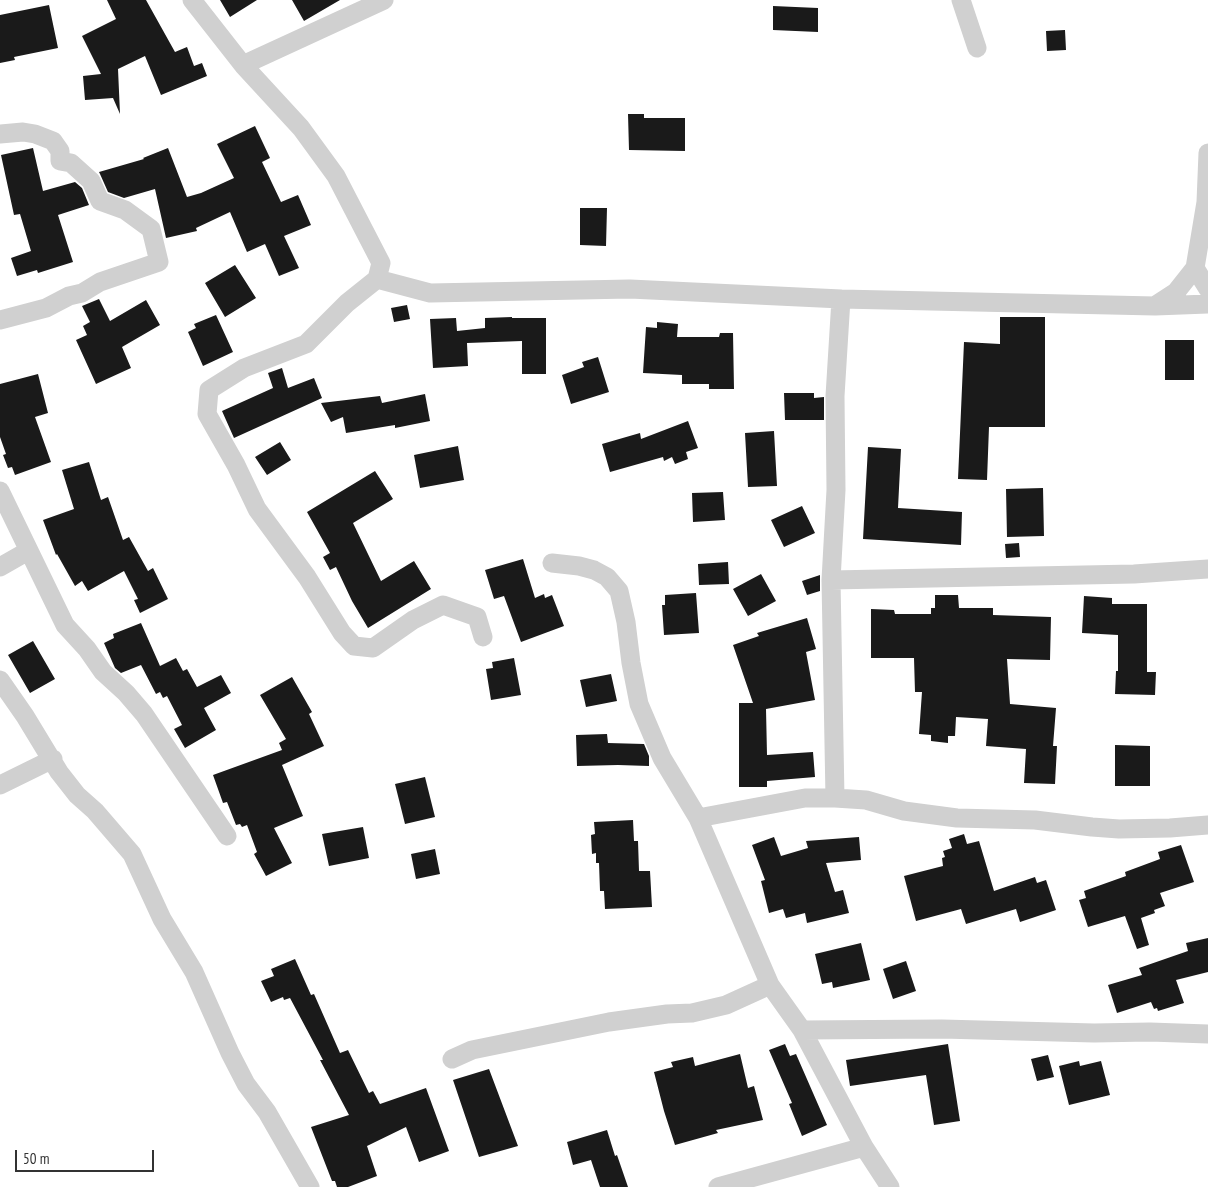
<!DOCTYPE html>
<style>
body{margin:0}
#map{position:relative;width:1208px;height:1187px;overflow:hidden;background:#fff;font-family:"PT Sans Narrow",sans-serif}
canvas{display:block}
.scale{position:absolute;left:15px;top:1150px;width:139px;height:22px;box-sizing:border-box;border:2px solid #333;border-top:0;padding-left:6px;font-size:15px;line-height:18px;white-space:nowrap;color:#333;-webkit-text-stroke:4px #fff;paint-order:stroke}
</style>
<div id="map">
<canvas width="1208" height="1187"></canvas>
<div class="scale">50 m</div>
</div>
<script>
const context = document.querySelector('canvas').getContext('2d');
context.lineJoin = 'round';
function paint(path, color) {
  context.fillStyle = color;
  context.fill(path, 'evenodd');
}
function toPath(rows) {
  const path = new Path2D();
  for (const r of rows) {
    path.moveTo(r[0], r[1]);
    for (let i = 2; i < r.length; i += 2) path.lineTo(r[i], r[i + 1]);
  }
  return path;
}
function strokePath(path, color, width, dash) {
  context.strokeStyle = color;
  context.lineWidth = width;
  context.lineCap = dash ? 'butt' : 'round';
  context.setLineDash(dash || []);
  context.stroke(path);
}
paint(toPath([
 [107,0,146,0,175,52,187,47,194,66,202,63,207,76,161,95,145,56,118,69,120,114,113,98,85,100,83,76,101,74,82,36,116,19],
 [220,0,257,0,230,17],
 [292,0,340,0,304,21],
 [49,5,58,48,14,57,15,60,0,63,0,15],
 [773,6,818,8,818,32,773,30],
 [1065,30,1066,50,1047,51,1046,31],
 [628,114,644,114,644,118,685,118,685,151,629,150],
 [255,126,270,158,262,162,281,202,298,195,311,225,284,236,299,268,279,276,265,244,247,252,230,212,196,228,197,231,166,238,155,189,124,198,108,192,100,174,99,172,144,159,143,158,168,148,187,197,201,193,234,178,217,144],
 [33,148,43,191,75,182,82,188,89,205,58,215,73,262,38,273,37,270,17,276,11,258,31,251,20,214,14,215,1,155],
 [580,208,607,208,606,246,580,245],
 [235,265,256,298,225,317,205,283],
 [99,299,110,321,146,300,160,325,122,347,131,368,96,384,76,340,87,335,83,326,90,322,82,306],
 [407,305,410,319,394,322,391,308],
 [216,315,233,352,203,366,188,332,196,328,194,324],
 [512,317,512,318,546,318,546,374,522,374,522,341,467,343,468,366,433,368,430,319,456,318,457,331,485,328,485,318],
 [1000,317,1045,317,1045,427,989,427,987,480,958,479,964,342,1000,344],
 [657,322,678,324,677,337,719,337,720,333,733,333,734,389,709,389,709,384,682,384,682,375,643,373,646,327,657,328],
 [1165,340,1194,340,1194,380,1165,380],
 [598,357,609,392,571,404,562,375,584,367,582,362],
 [282,368,288,388,314,378,322,398,234,438,222,411,273,388,268,373],
 [38,374,48,413,35,417,51,462,15,475,12,467,8,468,3,455,6,454,0,437,0,384],
 [784,393,814,393,814,398,824,397,824,420,785,420],
 [425,394,430,421,395,428,395,425,346,433,343,417,331,422,321,403,380,396,382,403],
 [688,421,698,448,686,452,688,459,675,464,672,457,664,461,663,457,610,472,602,444,640,433,641,439],
 [774,431,777,486,748,487,745,433],
 [280,442,291,460,267,475,255,457],
 [458,446,464,480,420,488,414,455],
 [868,447,901,449,898,508,962,512,961,545,863,539],
 [89,462,101,500,108,497,123,540,129,537,148,571,153,568,168,599,140,613,134,600,138,599,124,571,88,591,82,581,75,586,57,554,56,555,43,520,74,509,62,470],
 [375,471,393,499,353,523,381,581,414,561,431,589,368,628,352,601,336,567,330,570,323,557,330,553,307,512],
 [1043,488,1044,536,1007,537,1006,489],
 [723,492,725,520,693,522,692,493],
 [802,506,815,533,784,547,771,520],
 [1019,543,1020,557,1006,558,1005,544],
 [523,559,535,598,544,594,545,598,552,595,564,626,521,642,504,596,494,599,485,570],
 [728,562,729,584,699,585,698,564],
 [761,574,776,601,748,616,733,589],
 [820,575,820,591,807,595,802,581],
 [696,593,699,633,664,635,662,605,665,605,665,595],
 [935,595,958,595,959,608,993,608,993,615,1051,617,1050,660,1007,659,1010,704,1056,708,1053,746,1057,746,1055,784,1024,783,1026,749,986,746,988,719,956,717,955,736,948,736,948,743,931,741,931,735,919,734,922,692,915,692,914,658,871,658,871,609,894,610,895,614,931,614,931,608,935,608],
 [1084,596,1112,598,1112,604,1147,604,1147,672,1156,672,1155,695,1115,694,1116,671,1118,671,1118,635,1082,633],
 [807,618,816,649,806,652,815,700,766,709,767,755,813,752,815,777,767,781,767,787,739,787,739,703,753,703,733,645,759,636,757,633],
 [141,623,160,666,176,658,183,671,187,669,197,687,221,675,231,693,204,708,216,730,185,748,174,729,182,725,167,696,163,698,160,692,156,694,141,665,121,673,115,668,104,643,114,638,113,634],
 [33,641,55,679,30,693,8,655],
 [514,658,521,695,491,700,486,669,493,668,492,662],
 [611,674,617,701,586,707,580,680],
 [292,677,312,712,309,714,324,746,282,765,303,816,274,828,292,863,266,876,254,854,257,852,247,825,242,827,240,824,236,825,227,802,223,803,213,775,282,750,279,743,286,739,260,695],
 [607,734,608,743,644,744,649,756,649,766,618,765,577,766,576,735],
 [1115,745,1150,746,1150,786,1115,786],
 [425,777,435,817,405,824,395,784],
 [633,820,634,841,638,841,639,871,650,871,652,907,605,909,604,891,600,891,599,863,596,863,596,853,592,854,591,835,595,834,594,822],
 [363,827,369,858,329,866,322,834],
 [964,834,967,844,979,841,994,891,1035,877,1037,883,1046,880,1056,910,1020,922,1016,909,966,924,961,909,916,921,904,876,943,866,942,858,945,857,943,851,952,848,949,839],
 [774,837,781,856,808,848,806,841,859,837,861,860,826,863,835,892,843,890,849,913,807,923,805,913,786,918,783,909,769,913,761,881,765,880,752,845],
 [1181,845,1194,882,1160,893,1165,906,1154,910,1155,913,1141,918,1149,945,1137,949,1125,916,1088,927,1079,900,1086,898,1084,891,1126,876,1125,872,1160,859,1158,852],
 [435,849,440,874,416,879,411,854],
 [1208,938,1208,972,1176,980,1184,1003,1158,1011,1157,1008,1154,1009,1151,1002,1117,1013,1108,985,1142,975,1139,968,1188,951,1186,943],
 [861,943,870,980,833,988,832,982,822,984,815,954],
 [295,959,311,995,314,994,340,1053,348,1050,369,1093,373,1091,380,1104,426,1088,449,1151,419,1162,406,1127,367,1146,377,1176,348,1187,337,1187,335,1181,332,1181,311,1127,349,1115,320,1060,323,1060,290,998,284,1000,283,997,271,1002,261,981,274,976,271,969],
 [906,961,916,991,893,999,883,969],
 [785,1044,790,1056,796,1054,827,1125,802,1136,789,1104,792,1103,769,1050],
 [948,1044,960,1121,934,1125,926,1075,850,1086,846,1060],
 [740,1054,748,1088,754,1086,763,1120,716,1130,718,1133,675,1145,664,1111,654,1072,673,1067,671,1062,693,1057,695,1066],
 [1048,1055,1054,1077,1037,1081,1031,1059],
 [1079,1061,1080,1066,1101,1061,1110,1095,1069,1105,1059,1066],
 [489,1069,518,1146,479,1157,453,1080],
 [607,1130,615,1156,617,1155,628,1187,600,1187,591,1160,573,1165,567,1142]
]), '#1a1a1a');
strokePath(toPath([
 [192,0,243,65,301,128,336,176,381,263,377,279,347,303,306,344,244,368,209,390,207,414,236,465,257,509,307,577,342,633,354,646,373,648,413,620,443,605,477,617,483,637],
 [961,0,977,48],
 [243,65,384,0],
 [0,134,23,132,35,134,53,141,60,151,60,161,71,163,91,181,100,201,125,210,151,229,159,262,100,282,82,293,69,296,46,308,0,320],
 [1195,268,1208,289],
 [377,279,430,293,630,289,841,299,1155,306,1208,304],
 [1156,305,1176,292,1195,268,1206,202,1208,153],
 [0,491,65,625,87,649,103,672,126,693,144,714,227,836],
 [552,563,579,566,594,570,607,577,619,591,626,622,631,663,639,704,662,758,698,818,770,985,802,1030,864,1147,890,1187],
 [0,567,28,551],
 [831,580,1134,574,1208,569],
 [0,680,25,716,59,772,77,795,95,811,132,854,162,919,194,972,230,1053,246,1084,267,1112,310,1187],
 [0,785,53,759],
 [835,798,831,580,836,490,835,396,841,299],
 [698,818,805,798,835,798,866,800,904,811,957,818,1035,820,1092,827,1119,829,1170,828,1208,825],
 [802,1030,942,1029,1094,1033,1150,1032,1208,1034],
 [452,1059,472,1050,609,1022,667,1014,692,1013,726,1005,770,985],
 [718,1187,864,1147]
]), '#d0d0d0', 19);
</script>
